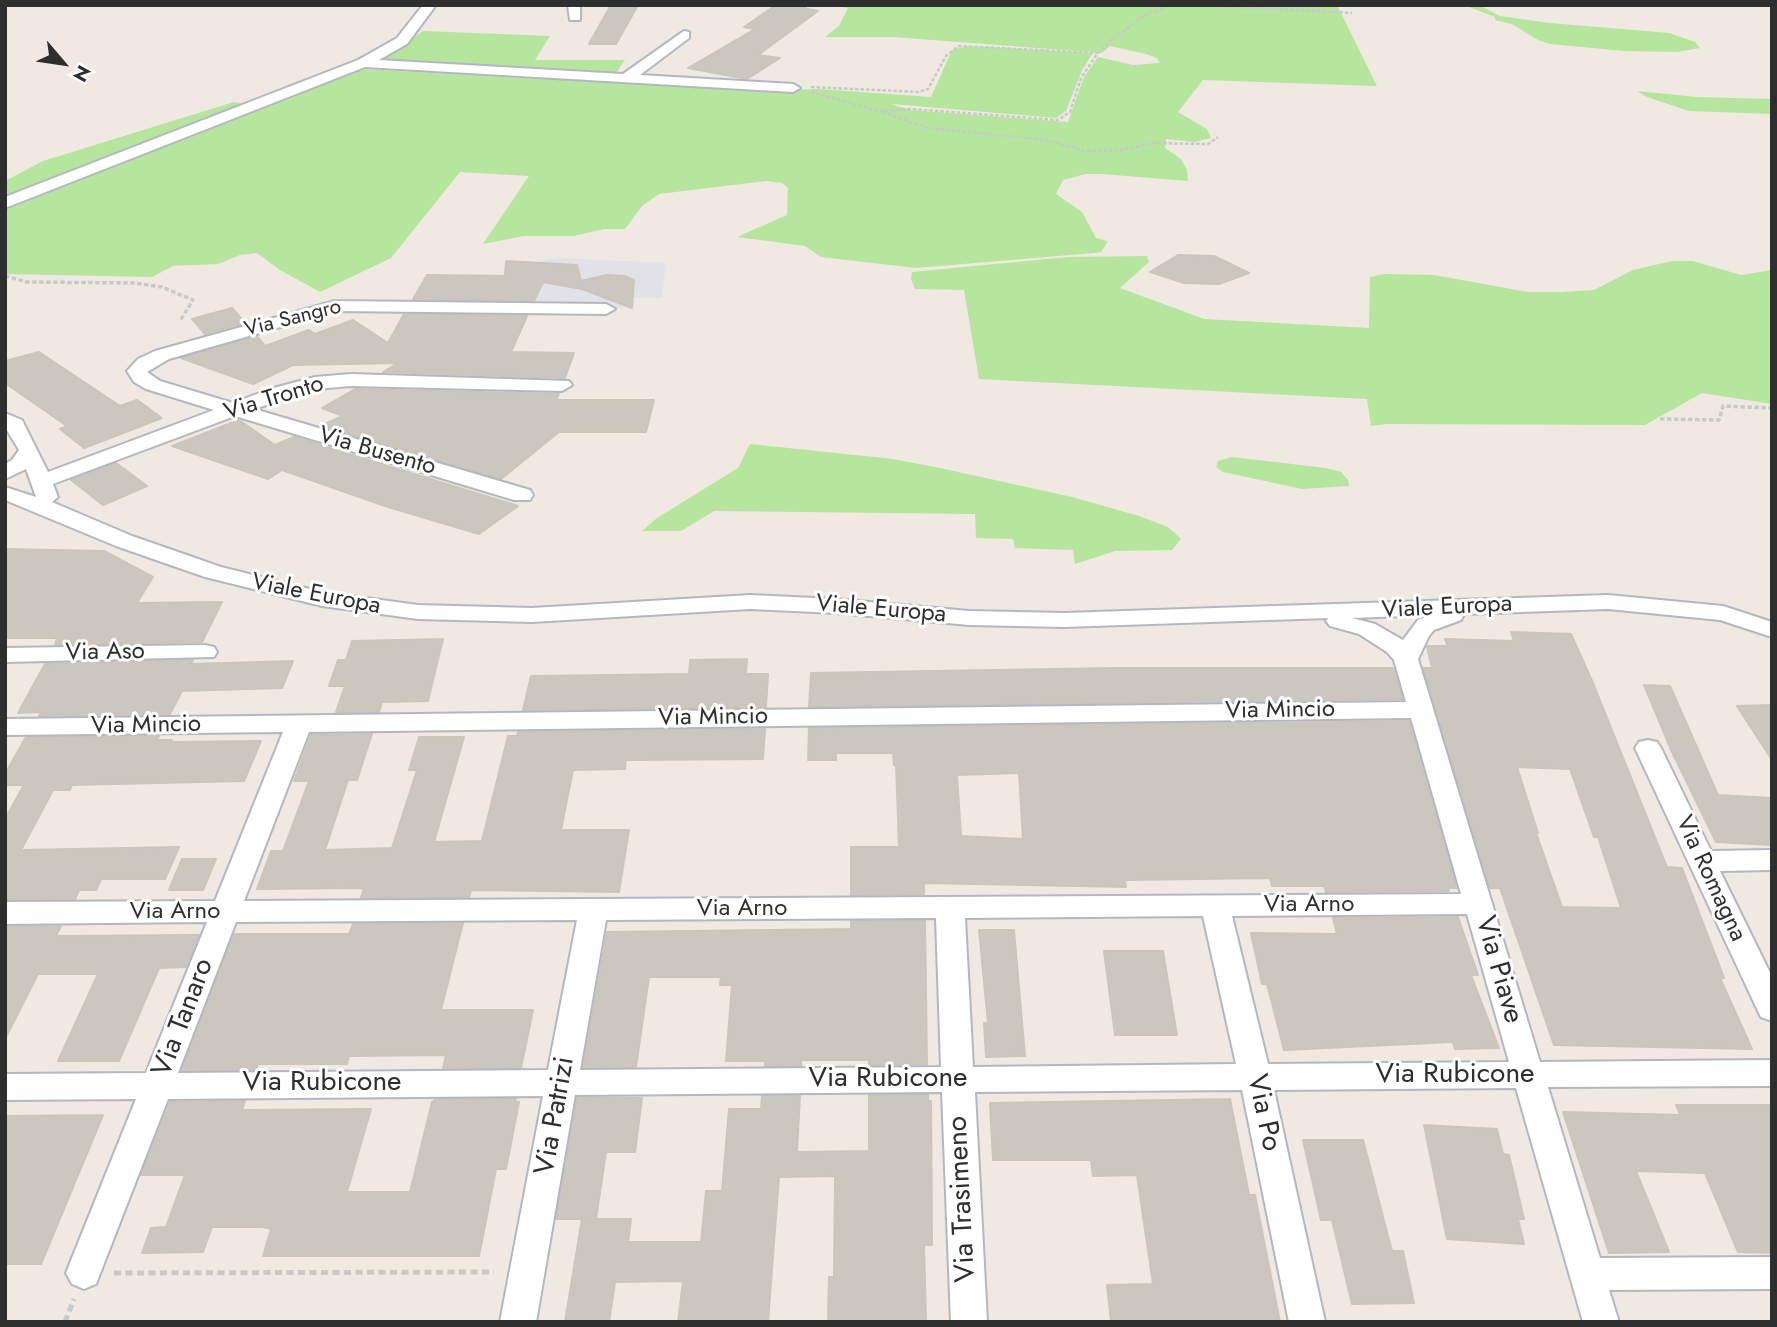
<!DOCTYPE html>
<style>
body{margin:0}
#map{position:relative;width:1777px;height:1327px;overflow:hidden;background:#efe9e1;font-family:Jost,sans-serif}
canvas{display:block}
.frame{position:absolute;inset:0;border:7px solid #2e2e2e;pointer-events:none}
.north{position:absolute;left:28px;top:28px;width:70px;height:70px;-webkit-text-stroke:5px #fff;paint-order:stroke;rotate:119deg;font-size:19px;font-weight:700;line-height:28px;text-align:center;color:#2e2e2e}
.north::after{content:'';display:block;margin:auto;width:24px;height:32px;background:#2e2e2e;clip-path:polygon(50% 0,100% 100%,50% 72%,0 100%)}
</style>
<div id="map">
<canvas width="1777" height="1327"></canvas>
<div class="frame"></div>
<div class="north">N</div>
</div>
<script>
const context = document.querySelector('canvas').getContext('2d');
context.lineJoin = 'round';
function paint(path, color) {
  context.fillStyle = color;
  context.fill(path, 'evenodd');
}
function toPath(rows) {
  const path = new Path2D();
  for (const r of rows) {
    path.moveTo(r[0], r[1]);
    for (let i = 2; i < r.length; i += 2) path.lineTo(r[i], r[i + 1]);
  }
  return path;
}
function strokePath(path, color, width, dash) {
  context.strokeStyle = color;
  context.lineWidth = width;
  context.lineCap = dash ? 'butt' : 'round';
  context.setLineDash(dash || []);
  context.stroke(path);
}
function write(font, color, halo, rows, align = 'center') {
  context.font = font + ' Jost,sans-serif';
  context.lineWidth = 6;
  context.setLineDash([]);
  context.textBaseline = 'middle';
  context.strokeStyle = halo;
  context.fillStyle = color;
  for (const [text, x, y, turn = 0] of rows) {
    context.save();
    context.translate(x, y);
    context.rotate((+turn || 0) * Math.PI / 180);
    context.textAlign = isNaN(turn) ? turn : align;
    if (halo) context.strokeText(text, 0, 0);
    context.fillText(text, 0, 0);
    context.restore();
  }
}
paint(toPath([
 [559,258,666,263,662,298,632,297,627,308,514,305,535,265,542,260]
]), '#e3e1e8');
paint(toPath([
 [828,5,1337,5,1377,86,1203,80,1178,112,1207,129,1211,138,1194,142,1166,139,1165,148,1181,159,1187,170,1188,181,1102,174,1086,174,1063,180,1056,194,1082,212,1096,238,1108,241,1101,252,1094,253,916,268,821,257,805,246,737,237,787,215,788,188,782,183,766,181,659,194,642,206,625,229,604,229,574,236,524,236,483,244,529,176,460,172,391,258,320,292,280,270,257,253,240,255,218,264,173,266,152,277,5,274,5,210,360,69,761,91,819,89,931,97,952,50,967,46,1093,53,1082,70,1066,111,1056,118,891,104,910,110,1068,122,1084,77,1098,57,1133,65,1160,63,1157,58,1146,54,1110,46,1102,53,893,37,825,37,839,26,848,8],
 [1464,5,1479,5,1500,16,1550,23,1669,33,1695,42,1700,48,1677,52,1624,51,1550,44,1538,40,1512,24,1495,20,1495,17],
 [423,31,550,36,535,60,625,60,615,75,389,63,383,59],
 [1637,91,1697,97,1772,99,1772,114,1689,111,1647,97],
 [234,102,246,104,15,194,5,194,5,181,43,161],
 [1147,256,1149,262,1120,288,1204,319,1369,328,1370,277,1384,274,1434,275,1528,292,1562,292,1594,290,1633,270,1672,261,1693,261,1741,275,1772,270,1772,404,1702,393,1645,425,1386,424,1371,426,1367,399,979,379,964,290,915,289,911,279,912,272,1068,257],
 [750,444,893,459,940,468,1072,497,1139,516,1168,527,1181,539,1172,550,1115,551,1075,564,1073,550,1015,548,1013,539,976,538,975,514,714,511,681,531,642,531,657,518,738,468],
 [1232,457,1326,468,1341,472,1348,480,1349,486,1302,489,1223,472,1216,467,1218,461]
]), '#b6e59e');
const building = toPath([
 [611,5,638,5,616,44,589,44,611,5],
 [776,5,804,5,807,9,818,11,758,55,780,58,747,79,688,68,755,29,744,27,776,5],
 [1178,255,1214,256,1249,273,1219,284,1184,283,1150,272,1178,255],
 [506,261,577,265,581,281,607,275,624,276,634,280,632,308,582,289,543,282,534,301,413,299,427,275,515,276,505,275,506,261],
 [232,308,245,323,205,334,192,319,232,308],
 [404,314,527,316,511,352,574,353,565,378,383,372,398,363,293,365,253,384,181,358,257,336,265,346,309,330,315,334,353,320,388,343,404,314],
 [39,352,120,406,137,400,162,418,84,448,60,429,67,426,5,383,5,361,39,352],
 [355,389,559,394,556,400,654,400,646,432,559,432,501,479,320,426,343,416,322,408,355,389],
 [239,420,275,445,294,437,518,506,479,534,388,507,282,470,268,479,172,446,239,420],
 [116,463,147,486,103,505,71,480,116,463],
 [5,549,104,551,153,577,137,603,222,602,202,642,55,645,57,638,5,638,5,549],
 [1511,632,1571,634,1593,683,1667,867,1682,868,1724,978,1720,978,1752,1049,1554,1045,1500,888,1490,888,1423,668,1432,668,1427,646,1448,646,1445,639,1514,641,1511,632],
 [1517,767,1570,769,1594,837,1598,837,1621,908,1562,907,1536,833,1538,833,1517,767],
 [443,639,428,701,382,702,379,712,336,712,345,686,329,686,338,660,346,660,352,641,443,639],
 [747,659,746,674,768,674,766,707,523,710,531,676,689,674,690,660,747,659],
 [193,660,191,664,293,661,282,688,182,691,170,714,39,716,41,712,18,713,45,664,193,660],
 [1116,668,1393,668,1403,699,809,707,811,673,1116,668],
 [1644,685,1670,686,1718,795,1772,798,1772,845,1716,842,1672,752,1644,685],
 [1772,705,1772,760,1737,706,1772,705],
 [1409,721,1457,888,1448,888,1449,891,1326,892,1324,886,1272,886,1270,878,1125,880,1126,887,924,883,924,894,851,895,851,847,899,847,896,765,894,765,893,753,836,753,836,760,808,760,809,728,1409,721],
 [1019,773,1023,839,961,836,957,775,1019,773],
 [765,729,763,759,626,760,625,769,573,770,561,830,629,830,619,892,471,890,469,897,361,898,364,888,257,889,271,851,283,851,309,781,294,781,311,735,372,734,357,780,348,780,325,850,392,848,417,770,409,770,419,737,464,737,434,842,482,841,508,736,517,736,518,732,765,729],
 [159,736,157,740,172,740,171,742,261,741,244,781,72,785,70,790,53,790,21,850,179,847,165,879,101,879,96,890,79,890,75,899,5,899,5,819,24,785,5,785,5,774,26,737,159,736],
 [182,859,216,859,203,890,169,890,182,859],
 [1458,917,1478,975,1471,975,1499,1048,1455,1049,1453,1042,1284,1050,1267,984,1262,984,1251,933,1337,934,1333,918,1458,917],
 [851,921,925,921,927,1064,869,1065,869,1060,801,1060,801,1066,765,1066,765,1061,726,1061,732,985,720,985,721,977,649,977,636,1067,583,1067,607,932,851,929,851,921],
 [463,923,441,1010,533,1010,521,1068,443,1068,446,1055,349,1056,347,1064,258,1064,256,1070,182,1070,234,934,349,934,353,924,463,923],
 [61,926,56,936,199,935,186,967,159,968,119,1061,58,1061,98,974,38,974,5,1039,5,927,61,926],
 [979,930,1014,930,1025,1056,986,1057,984,1023,988,1023,979,930],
 [1104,951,1163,951,1177,1035,1115,1035,1104,951],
 [869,1095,928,1095,928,1101,931,1101,932,1245,924,1245,926,1321,828,1322,829,1277,834,1277,835,1176,779,1177,768,1322,678,1322,683,1281,615,1282,609,1322,565,1322,582,1219,631,1219,628,1242,701,1242,706,1191,722,1191,729,1109,761,1109,762,1096,800,1096,797,1152,869,1151,869,1095],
 [577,1098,642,1098,635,1152,606,1152,596,1219,556,1219,577,1098],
 [436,1099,516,1099,515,1102,519,1102,506,1169,496,1169,479,1256,263,1256,271,1229,263,1227,212,1227,203,1252,142,1253,151,1228,166,1227,185,1175,141,1175,170,1102,245,1101,242,1110,371,1109,347,1192,410,1192,432,1102,436,1099],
 [1230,1099,1249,1195,1255,1195,1280,1322,1111,1322,1107,1285,1153,1284,1137,1175,1093,1176,1091,1160,993,1160,990,1103,1230,1099],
 [1676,1105,1772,1105,1772,1253,1738,1252,1705,1173,1636,1171,1669,1252,1609,1253,1563,1112,1680,1115,1676,1105],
 [103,1115,41,1264,5,1264,5,1116,103,1115],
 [1424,1125,1497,1129,1503,1154,1509,1155,1524,1219,1518,1219,1524,1244,1447,1239,1424,1125],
 [1303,1140,1363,1140,1392,1251,1403,1251,1414,1303,1352,1304,1332,1220,1321,1220,1303,1140]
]);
paint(building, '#cbc7bf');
strokePath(building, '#cbc5ba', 2);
const street = toPath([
 [423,5,436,5,407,44,379,60,623,74,684,31,689,32,689,38,640,75,793,84,800,88,793,92,365,67,5,208,5,197,358,60,397,38,423,5],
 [568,5,580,5,580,20,570,20,568,5],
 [335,301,606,304,615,309,606,314,336,311,169,359,147,372,160,381,233,403,270,389,315,377,351,374,569,381,572,385,562,391,351,386,316,389,254,409,530,490,533,495,530,500,514,500,235,416,53,484,58,497,52,502,132,536,221,567,322,592,418,605,532,608,750,595,836,599,969,611,1064,613,1608,595,1723,606,1772,622,1772,637,1720,620,1608,609,1464,614,1461,620,1434,630,1429,636,1418,659,1540,1062,1772,1060,1772,1086,1548,1087,1600,1258,1772,1257,1772,1289,1609,1290,1619,1322,1583,1322,1516,1088,1274,1090,1325,1322,1289,1322,1242,1090,975,1092,987,1322,951,1322,942,1092,575,1095,536,1322,500,1322,543,1096,168,1099,96,1284,84,1289,72,1284,66,1273,136,1099,5,1100,5,1074,146,1073,207,922,5,924,5,902,215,901,283,732,5,735,5,719,1406,702,1394,660,1387,652,1359,634,1330,626,1326,621,1328,618,1064,627,969,625,836,613,750,609,532,622,418,619,322,606,205,577,116,546,5,500,5,487,36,497,26,469,5,479,5,464,12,460,19,450,5,427,5,413,22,420,48,472,214,410,146,389,134,382,127,371,138,359,155,351,335,301],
 [1431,615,1418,620,1403,640,1375,624,1352,618,1431,615],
 [1411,718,1461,894,244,901,309,732,1411,718],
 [1467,914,1509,1062,1268,1064,1232,916,1467,914],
 [1203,916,1236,1064,973,1067,965,918,1203,916],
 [936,918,941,1067,580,1070,606,920,936,918],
 [577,920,548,1070,178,1073,236,922,577,920],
 [205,645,214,647,217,652,214,657,5,662,5,648,205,645],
 [1648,740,1657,742,1661,748,1711,851,1772,850,1772,870,1720,871,1772,977,1772,1021,1761,1017,1757,1009,1635,748,1639,742,1648,740]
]);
strokePath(street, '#b4b7c1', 4);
strokePath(toPath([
 [1191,5,1352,13],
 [811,87,918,92,928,89,946,56,959,46,1098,53],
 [811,92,879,111,912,109,1058,120,1070,112,1081,78,1097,54,1112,39,1145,15,1167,7,1183,5],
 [883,112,927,128,1048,140,1084,151,1121,150,1153,143,1208,144,1218,137]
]), '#c9c9c9', 2.5, [3.5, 2]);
strokePath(toPath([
 [5,276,27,282,134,283,162,287,193,300,180,321],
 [1660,419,1719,420,1723,406,1772,408]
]), '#c9c9c9', 3.5, [4.5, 2.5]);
strokePath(toPath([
 [114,1273,494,1272],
 [65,1322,74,1299]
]), '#c9c9c9', 5, [7, 4.5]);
paint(street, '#fff');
write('21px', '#2e2e2e', '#fff', [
 ["Via Sangro",293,319,-14]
]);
write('24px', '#2e2e2e', '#fff', [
 ["Via Tronto",274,399,-17],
 ["Via Busento",377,452,16],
 ["Viale Europa",316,595,11],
 ["Viale Europa",1447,608,-3],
 ["Viale Europa",881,610,5],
 ["Via Aso",105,653,-1],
 ["Via Mincio",1280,711,-1],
 ["Via Mincio",713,718,-1],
 ["Via Mincio",146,726,-1],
 ["Via Romagna",1710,879,65],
 ["Via Arno",1309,905],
 ["Via Arno",742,909],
 ["Via Arno",175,912]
]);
write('28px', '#2e2e2e', '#fff', [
 ["Via Piave",1498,970,74],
 ["Via Tanaro",184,1018,-69],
 ["Via Rubicone",1455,1075],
 ["Via Rubicone",888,1079],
 ["Via Rubicone",322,1083],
 ["Via Po",1263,1113,78],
 ["Via Patrizi",556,1116,-80],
 ["Via Trasimeno",963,1199,-93]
]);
</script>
